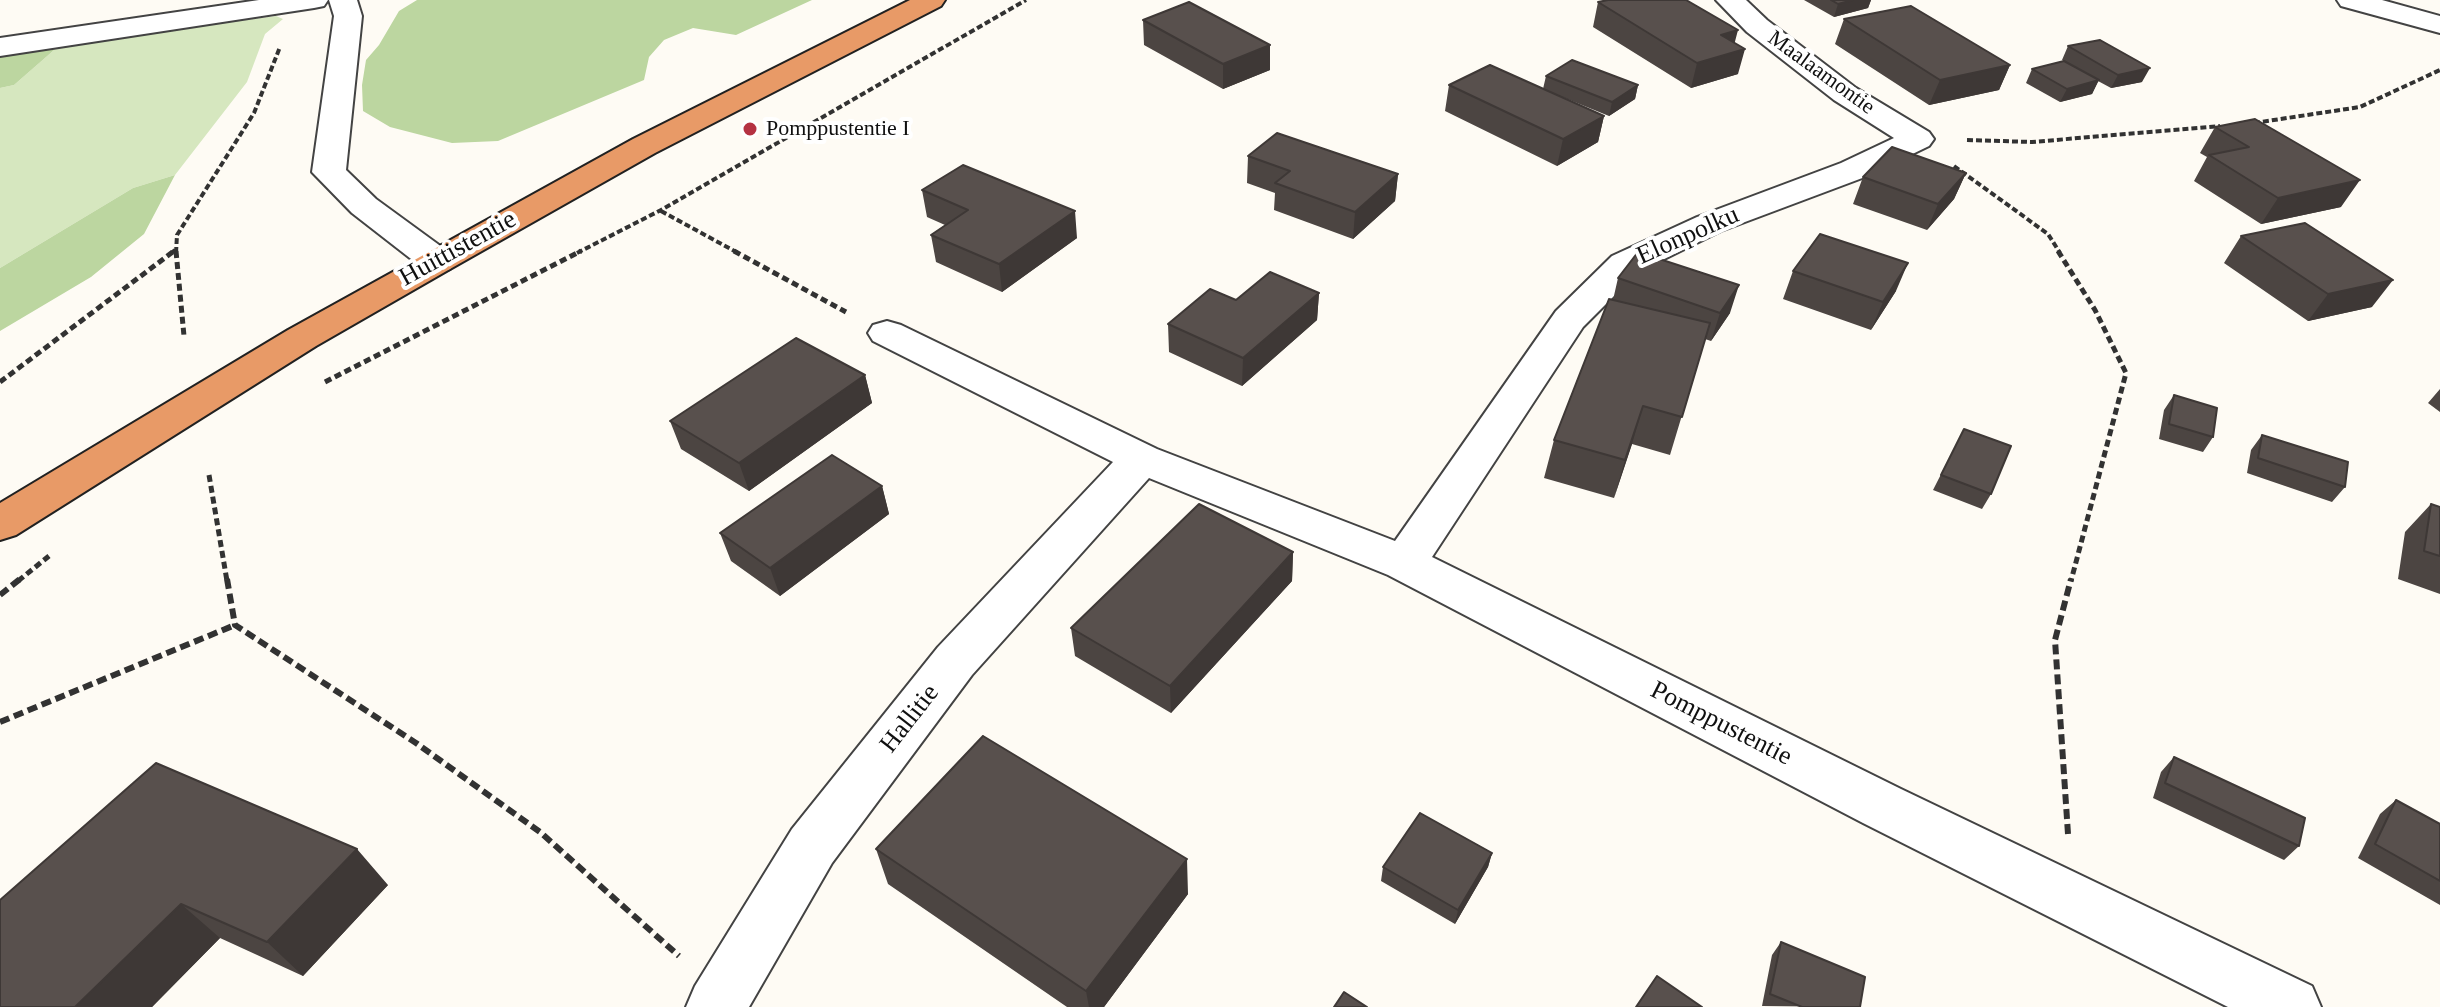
<!DOCTYPE html>
<style>
body{margin:0}
canvas{display:block;background:#fefbf4}
</style>
<canvas width="2440" height="1007"></canvas>
<script>
const context = document.querySelector('canvas').getContext('2d');
context.lineJoin = 'round';
function paint(path, color) {
  context.fillStyle = color;
  context.fill(path, 'evenodd');
}
function toPath(rows) {
  const path = new Path2D();
  for (const r of rows) {
    path.moveTo(r[0], r[1]);
    for (let i = 2; i < r.length; i += 2) path.lineTo(r[i], r[i + 1]);
  }
  return path;
}
function strokePath(path, color, width, dash) {
  context.strokeStyle = color;
  context.lineWidth = width;
  context.lineCap = dash ? 'butt' : 'round';
  context.setLineDash(dash || []);
  context.stroke(path);
}
function write(font, color, halo, rows, align = 'center') {
  context.font = font + ' Georgia,serif';
  context.lineWidth = 8;
  context.setLineDash([]);
  context.textBaseline = 'middle';
  context.strokeStyle = halo;
  context.fillStyle = color;
  for (const [text, x, y, turn = 0] of rows) {
    context.save();
    context.translate(x, y);
    context.rotate((+turn || 0) * Math.PI / 180);
    context.textAlign = isNaN(turn) ? turn : align;
    if (halo) context.strokeText(text, 0, 0);
    context.fillText(text, 0, 0);
    context.restore();
  }
}
paint(toPath([
 [276,16,283,19,265,34,247,82,175,175,133,188,0,268,0,88,14,85,61,44]
]), '#d6e7bf');
paint(toPath([
 [417,0,812,0,736,35,693,28,664,40,649,57,644,80,498,141,452,143,390,127,363,111,362,85,366,60,379,45,399,11],
 [61,44,14,85,0,88,0,53],
 [175,175,144,234,91,277,0,331,0,268,133,188]
]), '#bcd6a0');
const street = toPath([
 [259,0,328,0,324,6,314,8,0,56,0,38,259,0],
 [329,0,357,0,362,16,346,170,376,199,450,253,455,261,450,269,437,272,424,269,352,213,312,172,334,16,329,0],
 [1716,0,1746,0,1767,20,1856,88,1929,132,1934,139,1929,146,1865,177,1721,231,1638,272,1583,327,1432,557,1901,789,2312,986,2321,1007,2228,1007,1863,823,1388,575,1149,478,972,675,832,863,749,1007,686,1007,695,986,792,829,938,647,1113,462,873,341,868,333,873,325,887,321,901,325,1157,449,1395,541,1556,311,1612,256,1697,217,1841,163,1894,138,1834,100,1747,32,1716,0],
 [2337,0,2382,0,2440,16,2440,33,2341,6,2337,0]
]);
const highway = toPath([
 [910,0,945,0,941,6,655,153,450,269,316,346,16,535,0,540,0,503,288,330,633,139,910,0]
]);
strokePath(street, '#434343', 4);
strokePath(highway, '#212121', 4);
strokePath(toPath([
 [2254,123,2360,107,2440,70],
 [1967,140,2032,142,2220,126],
 [1954,166,2048,234,2060,253],
 [661,211,738,253],
 [171,253,175,250],
 [176,253,177,235,254,113,280,47],
 [577,253,661,210,1026,0]
]), '#323232', 4, [6, 3]);
strokePath(toPath([
 [176,251,184,336],
 [734,251,846,312],
 [2058,251,2095,310,2126,373,2071,581],
 [0,382,174,251],
 [325,382,581,251],
 [209,475,227,581],
 [18,581,49,556]
]), '#323232', 5, [7, 4]);
strokePath(toPath([
 [227,579,235,625,416,743,540,832,679,956],
 [0,595,20,579],
 [0,722,235,625],
 [2068,834,2055,640,2071,579]
]), '#323232', 6, [10, 5]);
paint(street, '#fff');
paint(highway, '#e89a67');
paint(toPath([
 [1804,0,1871,0,1868,8,1834,17],
 [1598,2,1735,43,1738,74,1691,88,1593,27],
 [1844,19,2010,65,1999,90,1929,105,1835,44],
 [1143,20,1270,45,1270,70,1223,89,1144,45],
 [2068,46,2142,82,2111,88,2098,81,2092,94,2060,102,2026,83,2032,69,2072,65,2062,60],
 [1546,76,1638,85,1635,99,1609,116,1550,92,1604,116,1598,142,1557,166,1445,111,1449,85,1543,89],
 [2255,119,2341,207,2261,224,2194,181,2207,157,2200,153,2215,127],
 [1248,156,1398,174,1395,201,1353,239,1274,210,1275,193,1247,183],
 [1966,173,1954,199,1927,230,1853,204,1863,177],
 [922,190,1077,238,1002,292,936,262,931,235,945,225,927,217],
 [2241,236,2372,307,2308,321,2224,263],
 [1793,271,1896,291,1871,330,1783,299],
 [1618,278,1730,313,1711,341,1705,339,1670,455,1632,444,1614,498,1544,478,1554,440,1613,300],
 [1319,293,1317,320,1242,386,1169,352,1168,324,1236,300],
 [865,375,872,403,749,491,681,449,670,421],
 [2440,389,2440,412,2428,403],
 [2174,395,2213,437,2203,452,2159,439,2164,410],
 [1964,429,1991,494,1982,509,1933,490],
 [2262,435,2345,487,2332,502,2247,473,2251,450],
 [882,486,889,514,780,596,731,561,720,533],
 [2431,504,2440,507,2440,594,2398,579,2405,532],
 [1293,552,1292,581,1171,713,1075,656,1071,628],
 [2174,757,2299,846,2284,860,2153,798,2161,772],
 [2396,800,2440,824,2440,905,2358,858,2380,814],
 [876,849,1188,894,1104,1007,1067,1007,888,884],
 [1492,853,1488,867,1455,924,1381,881,1383,867],
 [388,885,303,976,220,938,152,1007,0,1007,0,900],
 [1781,942,1860,1007,1762,1006,1772,955]
]), '#4c4542');
paint(toPath([
 [1853,0,1871,0,1868,8,1834,17,1838,4],
 [1738,30,1732,53,1745,49,1738,74,1691,88,1697,63,1721,35],
 [1270,45,1270,70,1223,89,1223,64],
 [2010,65,1999,90,1929,105,1940,80],
 [2150,68,2142,82,2111,88,2118,75],
 [2099,80,2092,94,2060,102,2067,89],
 [1638,85,1635,99,1609,116,1612,102],
 [1604,116,1598,142,1557,166,1563,139],
 [1966,173,1954,199,1927,230,1938,204],
 [1398,174,1395,201,1353,239,1355,212],
 [2360,180,2341,207,2261,224,2278,198],
 [1075,211,1077,238,1002,292,999,264],
 [1908,263,1896,291,1871,330,1883,302],
 [2393,280,2372,307,2308,321,2328,294],
 [1739,285,1730,313,1711,341,1720,313],
 [1319,293,1317,320,1242,386,1243,358],
 [865,375,872,403,749,491,739,463],
 [1643,406,1632,444,1614,498,1625,460],
 [882,486,889,514,780,596,770,568],
 [1293,552,1292,581,1171,713,1170,686],
 [357,849,388,885,303,976,267,942],
 [1492,853,1488,867,1455,924,1458,910],
 [1187,859,1188,894,1104,1007,1089,1007,1086,991],
 [181,904,220,938,152,1007,75,1007]
]), '#3e3836');
const building = toPath([
 [1608,0,1686,0,1738,30,1721,35,1745,49,1697,63,1598,2,1608,0],
 [1831,0,1853,0,1838,4,1831,0],
 [1189,2,1270,45,1223,64,1143,20,1189,2],
 [1911,6,2010,65,1940,80,1844,19,1911,6],
 [2100,40,2150,68,2118,75,2068,46,2100,40],
 [1572,60,1638,85,1612,102,1546,76,1572,60],
 [2064,61,2099,80,2067,89,2032,69,2064,61],
 [1490,65,1604,116,1563,139,1449,85,1490,65],
 [2255,119,2360,180,2278,198,2209,155,2249,147,2215,127,2255,119],
 [1277,133,1398,174,1355,212,1275,183,1290,171,1248,156,1277,133],
 [1892,147,1966,173,1938,204,1863,177,1892,147],
 [963,165,1075,211,999,264,931,235,968,210,922,190,963,165],
 [2305,223,2393,280,2328,294,2241,236,2305,223],
 [1820,234,1908,263,1883,302,1793,271,1820,234],
 [1638,252,1739,285,1720,313,1618,278,1638,252],
 [1270,272,1319,293,1243,358,1168,324,1210,289,1236,300,1270,272],
 [1609,299,1710,323,1682,417,1643,406,1625,460,1554,440,1609,299],
 [796,338,865,375,739,463,670,421,796,338],
 [2174,395,2217,408,2213,437,2169,424,2174,395],
 [1964,429,2011,446,1991,494,1941,475,1964,429],
 [2262,435,2348,462,2345,487,2258,458,2262,435],
 [832,455,882,486,770,568,720,533,832,455],
 [1199,504,1293,552,1170,686,1071,628,1199,504],
 [2431,504,2440,507,2440,556,2424,551,2431,504],
 [983,736,1187,859,1086,991,876,849,983,736],
 [2174,757,2305,818,2299,846,2165,783,2174,757],
 [156,763,357,849,267,942,181,904,75,1007,0,1007,0,900,156,763],
 [2396,800,2440,824,2440,881,2375,844,2396,800],
 [1420,813,1492,853,1458,910,1383,867,1420,813],
 [1781,942,1865,977,1860,1007,1802,1007,1770,994,1781,942],
 [1657,976,1702,1007,1636,1007,1657,976],
 [1344,992,1367,1007,1334,1007,1344,992]
]);
paint(building, '#58504d');
strokePath(building, '#3e3836', 2);
for (const [x, y, r, color] of [
 [750,129,8,"#b53242"]
]) {
  const dot = new Path2D();
  dot.arc(x, y, r, 0, 2 * Math.PI);
  context.fillStyle = color;
  context.fill(dot);
  strokePath(dot, '#fff', 3);
}
write('22px', '#101010', '#fff', [
 ["Maalaamontie",1821,73,36]
]);
write('22px', '#101010', '#fff', [
 ["Pomppustentie I",766,129]
], 'left');
write('26px', '#101010', '#fff', [
 ["Elonpolku",1688,236,-24],
 ["Huittistentie",458,249,-29],
 ["Hallitie",910,719,-52],
 ["Pomppustentie",1721,724,27]
]);
</script>
